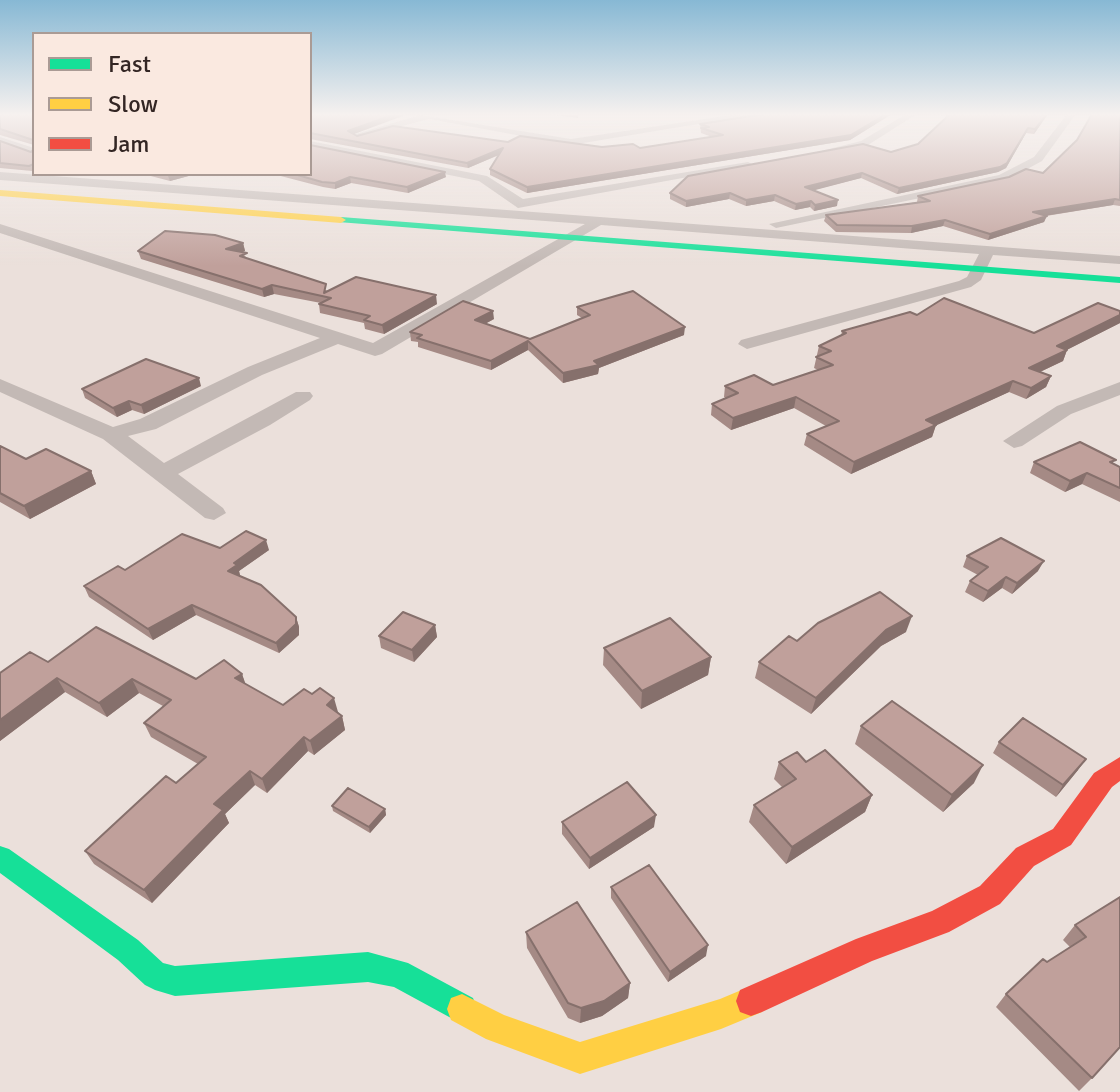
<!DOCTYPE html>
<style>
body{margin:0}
#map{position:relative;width:1120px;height:1092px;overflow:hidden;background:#ebe0db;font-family:Signika,sans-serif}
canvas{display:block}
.legend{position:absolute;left:32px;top:32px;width:280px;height:144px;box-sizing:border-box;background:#fae9e0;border:2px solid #aa9b95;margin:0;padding:10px 14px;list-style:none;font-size:24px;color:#332624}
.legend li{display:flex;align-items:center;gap:16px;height:40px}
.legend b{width:40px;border:2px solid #aa9b95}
</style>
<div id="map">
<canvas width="1120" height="1092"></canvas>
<ul class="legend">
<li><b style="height:10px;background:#16e098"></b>Fast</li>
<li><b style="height:10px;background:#ffcf43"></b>Slow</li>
<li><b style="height:10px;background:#f24e42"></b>Jam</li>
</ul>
</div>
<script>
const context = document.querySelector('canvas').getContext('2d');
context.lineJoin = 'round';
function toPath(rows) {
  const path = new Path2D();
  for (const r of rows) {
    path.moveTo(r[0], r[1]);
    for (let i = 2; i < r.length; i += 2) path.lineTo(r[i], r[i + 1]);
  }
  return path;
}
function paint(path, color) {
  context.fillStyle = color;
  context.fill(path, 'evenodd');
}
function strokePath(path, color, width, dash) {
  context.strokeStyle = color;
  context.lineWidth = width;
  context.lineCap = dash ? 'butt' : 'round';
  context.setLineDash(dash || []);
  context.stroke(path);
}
paint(toPath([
 [415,114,571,139,738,114,759,114,571,145,429,119,357,138,352,135,417,116,415,114],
 [906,114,917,114,868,145,826,154,821,151,861,141,906,114],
 [1067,114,1076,114,1042,161,1007,180,776,228,769,224,999,175,1034,157,1067,114],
 [0,137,34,148,34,154,0,143,0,137],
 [310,141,487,176,523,199,748,162,754,165,518,208,479,181,310,147,310,141],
 [0,172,1120,256,1120,264,993,255,981,280,971,287,747,349,738,344,741,340,959,281,967,277,979,254,601,225,382,354,375,356,338,344,262,375,156,429,128,436,164,463,296,392,310,392,313,396,310,400,270,425,178,474,223,508,226,513,214,520,205,518,103,439,0,392,0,379,113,427,140,419,248,367,320,338,0,233,0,224,373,343,585,224,0,180,0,172],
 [1120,382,1120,395,1071,414,1022,446,1014,448,1003,441,1057,406,1120,382]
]), '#c3b9b5');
paint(toPath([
 [341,217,1120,277,1120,283,338,222,341,217],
 [0,846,9,849,138,940,163,963,175,966,368,952,408,963,473,998,477,1009,473,1020,462,1024,394,987,368,982,175,996,155,990,145,985,118,960,0,873,0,846]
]), '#16e098');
paint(toPath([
 [0,190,341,217,346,220,341,223,0,196,0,190],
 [751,986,762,990,766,1001,762,1012,721,1029,580,1074,486,1039,451,1020,447,1009,451,998,462,994,504,1015,580,1042,720,999,751,986]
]), '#ffcf43');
paint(toPath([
 [1120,757,1120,781,1112,787,1071,845,1034,866,1000,904,949,932,872,961,762,1012,751,1016,740,1012,736,1001,740,990,856,939,932,911,980,886,1016,848,1053,829,1094,773,1120,757]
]), '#f24e42');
paint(toPath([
 [0,114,34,114,34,145,0,135],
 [310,114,357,136,508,142,602,147,640,148,712,137,701,133,700,124,759,114,892,114,850,140,527,193,490,175,490,169,499,155,468,168,310,139],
 [548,114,578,114,578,118],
 [930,114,1048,114,1034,134,1026,133,1006,168,998,172,897,194,861,178,813,190,837,206,814,211,810,207,795,210,774,201,746,206,729,199,686,207,670,199,670,193,891,152,918,144,948,116],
 [1120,114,1120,206,1113,205,1046,216,1044,222,988,240,943,226,911,233,836,232,824,221,826,215,918,202,917,202,918,196,1043,173,1077,140],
 [0,141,31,152,34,149,34,170,32,171,0,168],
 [143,174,196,174,170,181],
 [273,174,310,174,446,177,408,193,351,183,335,189,323,187],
 [243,243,245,251,241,252,248,259,328,291,437,304,384,334,365,329,364,323,320,313,319,304,321,303,274,294,264,297,141,259,138,251],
 [577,307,684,335,599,368,598,374,563,383,528,350,491,370,418,347,418,342,411,341,410,332,494,319,485,324,530,339,582,318,577,315],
 [1120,311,1120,323,1066,350,1067,350,1063,361,1040,372,1051,376,1046,387,1026,399,1009,392,936,425,932,437,851,474,804,445,807,434,826,426,794,408,731,430,711,415,712,404,726,398,724,397,725,386,773,385,818,370,814,368,819,346,841,336,842,331,917,315,1034,333],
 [201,386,144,414,132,410,117,417,85,398,82,389],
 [0,446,26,459,91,471,96,484,30,519,0,502],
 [1034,462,1114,464,1120,467,1120,502,1082,484,1065,492,1030,473],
 [220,548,269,550,239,571,240,576,296,617,299,627,299,635,279,653,196,615,153,640,89,597,84,586,125,570],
 [967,556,1038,571,1012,594,1002,588,983,602,965,592,970,581,978,575,963,567],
 [435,625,437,637,414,662,381,648,379,636],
 [906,632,881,646,811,714,755,678,759,662,797,641],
 [604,648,711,657,708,675,641,709,603,665],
 [48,662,196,679,242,674,245,684,283,705,338,712,342,716,345,730,314,755,308,751,267,793,255,785,225,814,229,823,152,903,94,864,85,851,176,783,198,764,151,737,144,723,163,706,139,693,107,717,65,692,0,741,0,673],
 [861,726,974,783,943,812,855,744],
 [999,742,1078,770,1056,797,993,753],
 [779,762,806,762,872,795,865,812,786,864,749,822,754,805,782,787,774,779],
 [332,806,385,809,386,815,370,833,333,811],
 [562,822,654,827,589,869,562,834],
 [611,887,706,956,668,982,611,898],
 [1120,897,1092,1078,1079,1091,996,1007,1006,994,1047,962,1070,947,1063,940,1075,925],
 [526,932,630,983,628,998,602,1016,580,1023,568,1018,527,948]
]), '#a58a85');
paint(toPath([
 [395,114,408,114,349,136,348,131],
 [886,114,892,114,850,140,527,193,527,187],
 [1047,114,1048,114,1034,134,1035,129],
 [1028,128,1026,133,1006,168,998,172,897,194,899,188],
 [503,148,503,153,468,168,467,163],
 [445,172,446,177,408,193,407,187],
 [862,173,861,178,804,193,805,187],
 [174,174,196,174,170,181,168,176],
 [350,177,351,183,335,189,335,183],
 [730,193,729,199,686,207,686,201],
 [775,195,774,201,746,206,746,200],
 [1115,199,1113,205,1031,218,1033,212],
 [838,200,837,206,814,211,815,205],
 [811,201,810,207,795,210,796,204],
 [1047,216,1044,222,988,240,990,234],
 [945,220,943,226,911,233,912,226],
 [243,243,245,251,228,257,226,249],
 [272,285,274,294,264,297,262,289],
 [436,295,437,304,384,334,382,325],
 [493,311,494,319,475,329,475,320],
 [1120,315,1120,323,1053,357,1057,346],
 [685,327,684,335,599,368,598,374,563,383,563,373],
 [528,341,528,350,491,370,491,361],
 [1067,350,1063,361,1025,379,1029,368],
 [1051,376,1046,387,1026,399,1031,388],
 [199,378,201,386,144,414,141,405],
 [1013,381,1009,392,922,432,926,420],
 [796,397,794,408,731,430,733,418],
 [129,401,132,410,117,417,113,408],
 [936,425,932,437,851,474,854,462],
 [91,471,96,484,30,519,24,506],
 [1087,473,1082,484,1065,492,1070,481],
 [266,540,269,550,239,571,240,575,232,581,228,571,234,563],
 [1044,561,1038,571,1012,594,1017,583],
 [1006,577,1002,588,983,602,988,591],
 [192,605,196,615,153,640,148,629],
 [912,616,906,632,881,646,811,714,816,698,886,630],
 [296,617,299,627,299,635,279,653,276,643],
 [435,625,437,637,414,662,412,650],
 [711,657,708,675,641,709,642,691],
 [242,674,247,688,235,678],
 [57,678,65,692,0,741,0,720],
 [132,679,139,693,107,717,99,703],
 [334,698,338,712,331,719,327,705],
 [342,716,345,730,314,755,310,741],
 [304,737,308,751,267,793,262,779],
 [1086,759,1078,770,1056,797,1063,785],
 [983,765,974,783,943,812,952,795],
 [250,771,255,785,225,814,229,823,152,903,144,890,214,804],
 [872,795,865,812,786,864,792,847],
 [385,809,386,815,370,833,369,827],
 [656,815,654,827,589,869,590,858],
 [708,945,706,956,668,982,670,972],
 [630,983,628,998,602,1016,580,1023,581,1008]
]), '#86706c');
const building = toPath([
 [0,114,34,114,34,144,33,140,0,129,0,114],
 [310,114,395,114,348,131,357,136,393,126,508,142,520,136,602,147,633,144,640,148,723,135,701,128,709,127,700,124,765,114,886,114,851,135,527,187,490,169,503,148,467,163,310,133,310,114],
 [950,114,1047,114,1035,129,1028,128,1007,163,1000,167,899,188,862,173,805,187,838,200,815,205,811,201,796,204,775,195,746,200,730,193,686,201,670,193,688,176,863,144,891,152,918,144,950,114],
 [1092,114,1120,114,1120,200,1115,199,1033,212,1047,216,990,234,945,220,912,226,837,225,826,215,930,201,918,196,1009,177,1026,169,1043,173,1077,140,1092,114],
 [0,141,31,152,34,149,34,164,29,166,0,163,0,141],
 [310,145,445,172,407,187,350,177,335,183,322,182,294,174,310,174,310,145],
 [165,231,215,235,243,243,226,249,247,253,240,256,326,284,324,293,356,277,436,295,382,325,364,320,370,316,319,304,331,298,272,285,262,289,138,251,165,231],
 [633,291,685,327,594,361,599,365,563,373,528,341,491,361,417,338,422,335,410,332,463,301,493,311,475,320,530,339,590,315,577,307,633,291],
 [944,298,1034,333,1098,303,1120,311,1120,315,1057,346,1067,350,1029,368,1051,376,1031,388,1013,381,926,420,936,425,854,462,807,434,839,421,796,397,733,418,712,404,738,393,725,386,754,375,773,385,833,365,816,357,831,351,819,346,846,333,842,331,910,312,917,315,944,298],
 [146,359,199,378,141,405,129,401,113,408,82,389,146,359],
 [1080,442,1116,460,1110,462,1120,467,1120,488,1087,473,1070,481,1034,462,1080,442],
 [0,446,26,459,46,449,91,471,24,506,0,493,0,446],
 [246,531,266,540,234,563,237,565,228,571,261,585,296,617,296,624,276,643,192,605,148,629,84,586,118,566,125,570,182,534,220,548,246,531],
 [1001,538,1044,561,1017,583,1006,577,988,591,970,581,988,567,967,556,1001,538],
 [880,592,912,616,886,630,816,698,759,662,789,636,797,641,818,623,880,592],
 [403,612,435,625,412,650,379,636,403,612],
 [670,618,711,657,642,691,604,648,670,618],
 [96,627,196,679,224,660,242,674,235,678,283,705,304,689,312,694,320,688,334,698,327,705,342,716,310,741,304,737,262,779,250,771,214,804,223,810,144,890,85,851,166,776,176,783,206,757,144,723,171,700,132,679,99,703,57,678,0,720,0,673,30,652,48,662,96,627],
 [892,701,983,765,952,795,861,726,892,701],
 [1023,718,1086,759,1063,785,999,742,1023,718],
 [825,750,872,795,792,847,754,805,796,779,779,762,797,752,806,762,825,750],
 [627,782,656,815,590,858,562,822,627,782],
 [348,788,385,809,369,827,332,806,348,788],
 [649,865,708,945,670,972,611,887,649,865],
 [1120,897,1120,1047,1092,1078,1006,994,1043,959,1047,962,1086,937,1075,925,1120,897],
 [577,902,630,983,604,1001,581,1008,568,1003,526,932,577,902]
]);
paint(building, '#c0a09b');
strokePath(building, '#86706c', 2);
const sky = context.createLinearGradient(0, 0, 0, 266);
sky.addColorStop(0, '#87b8d4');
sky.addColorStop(0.43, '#f6f1ef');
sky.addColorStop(1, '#f6f1ef00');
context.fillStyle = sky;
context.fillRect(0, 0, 1120, 266);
</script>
